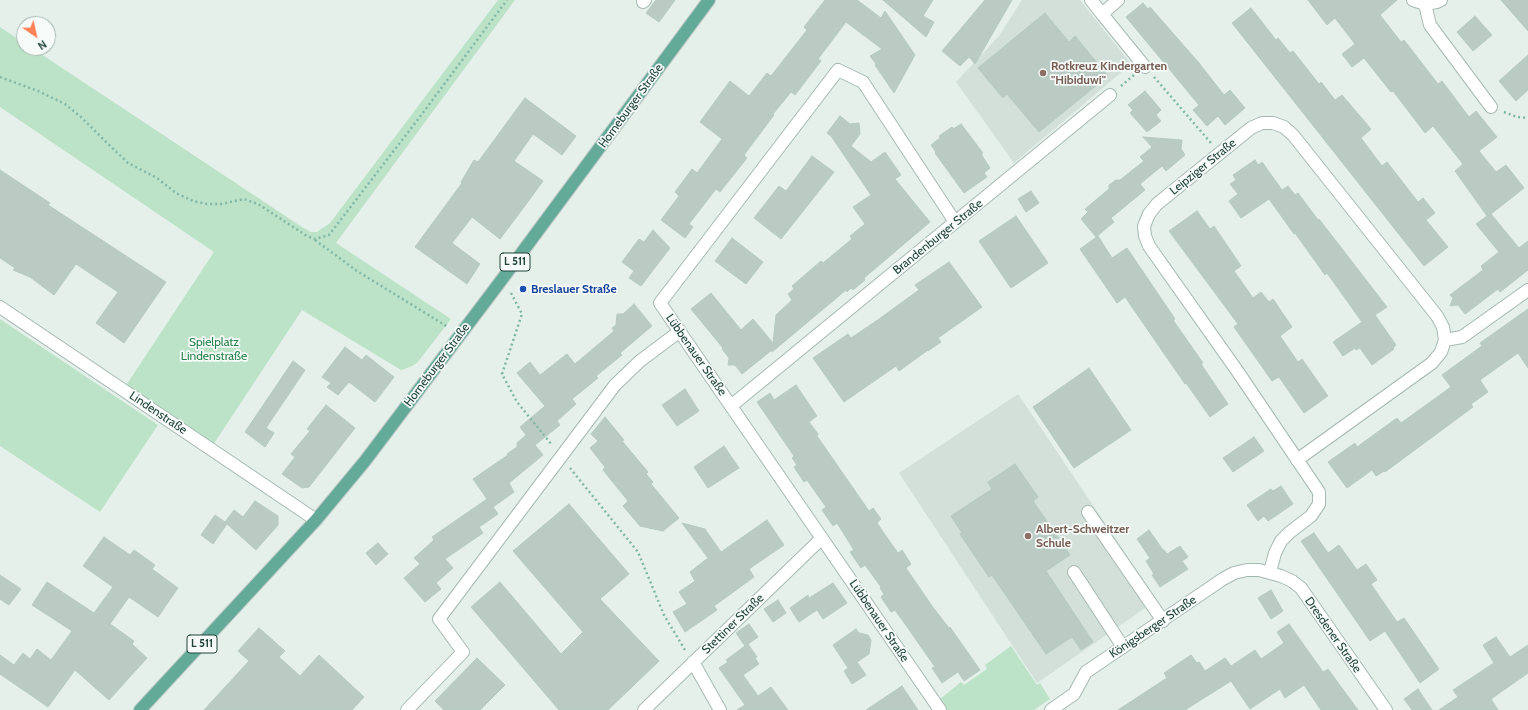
<!DOCTYPE html>
<meta charset="utf-8">
<style>
body{margin:0}
#map{position:relative;width:1528px;height:710px;overflow:hidden;background:#e5f0eb;font-family:Cabin,sans-serif}
canvas{display:block}
.north{position:absolute;left:16px;top:16px;width:40px;height:40px;box-sizing:border-box;background:#f6fbf9;border:1px solid #a1b2ad;border-radius:50%;rotate:146deg;font-size:11px;font-weight:700;line-height:16px;text-align:center;color:#21443b}
.north::after{content:'';display:block;margin:auto;width:14px;height:18px;background:#ff7f54;clip-path:polygon(50% 0,100% 100%,50% 72%,0 100%)}
</style>
<div id="map">
<canvas width="1528" height="710"></canvas>
<div class="north">N</div>
</div>
<script>
const context = document.querySelector('canvas').getContext('2d');
context.lineJoin = 'round';
function paint(path, color) {
  context.fillStyle = color;
  context.fill(path, 'evenodd');
}
function toPath(rows) {
  const path = new Path2D();
  for (const r of rows) {
    path.moveTo(r[0], r[1]);
    for (let i = 2; i < r.length; i += 2) path.lineTo(r[i], r[i + 1]);
  }
  return path;
}
function strokePath(path, color, width, dash) {
  context.strokeStyle = color;
  context.lineWidth = width;
  context.lineCap = dash ? 'butt' : 'round';
  context.setLineDash(dash || []);
  context.stroke(path);
}
function write(font, color, halo, rows, align = 'center') {
  context.font = font + ' Cabin,sans-serif';
  context.lineWidth = 3.5;
  context.setLineDash([]);
  context.textBaseline = 'middle';
  context.strokeStyle = halo;
  context.fillStyle = color;
  for (const [text, x, y, turn = 0] of rows) {
    context.save();
    context.translate(x, y);
    context.rotate((+turn || 0) * Math.PI / 180);
    context.textAlign = isNaN(turn) ? turn : align;
    if (halo) context.strokeText(text, 0, 0);
    context.fillText(text, 0, 0);
    context.restore();
  }
}
paint(toPath([
 [1022,0,1080,0,1131,64,1014,163,956,82,999,36],
 [1018,394,1157,600,1037,683,899,473]
]), '#d3e0da');
paint(toPath([
 [498,0,515,0,336,243,451,319,417,363,410,367,401,370,302,310,213,445,125,387,214,252,0,107,0,27,24,43,24,48,32,48,302,227,311,232,317,232,330,223],
 [0,319,158,425,100,512,0,446],
 [1011,646,1037,685,1040,683,1050,699,1034,710,947,710,940,699,961,682,964,685,987,669,985,665]
]), '#bce3c7');
const building = toPath([
 [656,0,675,0,659,22,646,13,656,0],
 [825,0,857,0,881,18,885,11,915,55,894,93,875,65,876,64,870,56,882,49,846,22,818,59,821,61,795,95,791,92,773,114,774,115,744,155,747,158,720,192,716,189,699,211,689,224,693,227,685,238,661,220,679,196,675,192,692,169,697,173,722,139,700,122,730,81,749,96,767,73,771,76,807,30,804,27,825,0],
 [883,0,933,0,923,16,934,22,926,37,883,0],
 [985,0,1012,0,975,64,969,57,960,66,942,51,985,0],
 [1308,0,1397,0,1380,15,1401,42,1404,40,1438,84,1442,81,1469,117,1476,111,1497,137,1479,151,1496,172,1506,165,1524,188,1491,214,1519,248,1528,241,1528,270,1500,292,1498,289,1465,314,1458,305,1450,306,1453,298,1450,295,1483,270,1481,266,1499,252,1476,224,1487,216,1455,171,1463,164,1433,126,1425,133,1393,91,1391,92,1364,58,1352,67,1342,54,1355,44,1335,18,1327,25,1308,0],
 [1501,0,1528,0,1528,31,1501,0],
 [1143,3,1148,9,1150,7,1199,63,1224,95,1230,90,1245,108,1225,125,1218,116,1207,126,1193,110,1199,105,1126,17,1143,3],
 [1251,8,1276,40,1278,38,1290,53,1293,51,1319,84,1321,82,1335,100,1342,95,1371,129,1361,138,1382,166,1387,162,1418,202,1423,198,1435,213,1426,220,1448,247,1424,266,1232,23,1251,8],
 [1045,13,1069,42,1075,36,1108,76,1039,132,1007,94,1003,98,978,68,1045,13],
 [1475,16,1492,35,1473,51,1457,32,1475,16],
 [1528,55,1528,90,1516,101,1499,81,1528,55],
 [1145,91,1161,110,1156,115,1161,121,1147,132,1130,113,1133,110,1128,105,1145,91],
 [525,98,576,136,562,155,533,134,514,161,543,181,530,199,500,239,472,217,452,243,480,264,467,284,415,247,462,183,461,182,474,160,478,162,525,98],
 [840,116,850,124,859,123,860,134,851,146,871,162,885,152,901,175,895,179,930,222,864,278,865,280,853,290,851,288,847,292,846,290,772,352,772,350,742,374,735,365,728,365,729,358,722,349,723,348,691,309,711,293,741,330,753,319,773,343,776,315,792,300,788,294,794,289,792,286,821,261,823,263,852,239,850,236,865,224,853,207,871,195,831,136,827,133,840,116],
 [961,124,983,153,981,154,990,168,984,173,987,177,964,193,935,153,936,152,931,145,940,138,939,136,952,127,953,129,961,124],
 [1143,137,1182,140,1181,149,1185,155,1166,171,1162,166,1140,184,1145,190,1111,218,1114,222,1096,237,1081,219,1088,212,1085,209,1109,189,1109,185,1116,180,1120,180,1144,161,1140,157,1152,147,1143,137],
 [812,156,834,172,781,239,754,218,779,186,786,191,812,156],
 [1255,160,1258,165,1262,162,1282,190,1288,186,1295,195,1298,193,1318,220,1319,219,1387,307,1375,315,1396,345,1393,348,1394,349,1372,365,1360,348,1356,350,1355,348,1343,356,1333,342,1362,322,1327,273,1325,275,1295,233,1294,234,1269,199,1241,218,1229,201,1238,194,1230,184,1236,180,1233,175,1255,160],
 [0,170,50,203,48,205,166,282,124,343,96,323,118,292,76,264,54,295,30,277,13,270,15,268,0,258,0,170],
 [1031,191,1039,203,1026,212,1018,199,1031,191],
 [1197,211,1210,229,1214,226,1241,266,1234,271,1253,298,1261,292,1269,302,1273,299,1292,327,1280,336,1298,362,1302,359,1328,396,1304,413,1279,377,1272,381,1234,327,1238,324,1169,231,1197,211],
 [1016,216,1048,263,1011,288,979,241,1016,216],
 [653,230,670,248,641,286,629,278,634,271,622,262,639,239,644,242,653,230],
 [1098,236,1112,258,1127,248,1175,319,1173,320,1203,363,1201,364,1228,404,1210,417,1186,383,1185,384,1125,297,1117,303,1080,249,1098,236],
 [732,238,763,262,746,284,715,261,732,238],
 [949,262,982,307,938,338,941,342,928,351,928,350,899,371,896,366,844,402,813,358,848,334,851,338,879,319,919,290,915,285,949,262],
 [634,304,652,326,620,353,622,355,596,376,598,378,572,399,576,404,557,421,560,425,535,445,543,455,509,483,514,492,493,507,498,514,479,527,483,533,445,559,453,568,436,583,441,589,425,602,404,578,420,564,414,558,434,540,432,537,487,499,473,479,508,455,507,454,517,447,517,443,526,435,520,427,545,406,517,373,530,362,540,375,567,354,575,364,614,331,612,328,616,325,617,314,623,314,634,304],
 [1528,309,1528,368,1518,353,1480,380,1488,392,1471,404,1473,407,1385,472,1384,471,1376,476,1372,470,1347,488,1328,462,1355,443,1357,447,1397,418,1401,423,1451,387,1442,375,1482,346,1480,343,1528,309],
 [345,347,362,360,366,355,394,377,375,402,349,382,338,395,327,387,331,383,322,377,345,347],
 [293,361,305,370,266,428,274,433,265,447,245,432,293,361],
 [1089,368,1131,430,1074,468,1033,407,1089,368],
 [796,385,817,416,809,422,818,434,817,436,869,511,873,508,881,519,877,523,888,539,898,553,902,550,911,564,906,568,932,606,949,628,950,627,980,670,964,681,958,672,942,683,932,668,935,667,905,624,895,610,891,612,881,597,884,594,880,588,881,587,865,565,861,568,850,552,854,550,837,523,833,526,822,510,826,507,807,480,804,482,794,467,797,465,792,458,794,456,757,402,770,393,774,400,796,385],
 [685,389,699,411,677,426,662,405,685,389],
 [326,405,355,428,309,487,302,488,282,474,295,457,291,454,310,431,307,429,326,405],
 [605,417,624,440,622,441,648,472,646,474,653,482,651,484,679,518,663,531,640,526,623,506,628,501,603,470,605,467,590,448,598,441,591,434,605,417],
 [1254,437,1264,451,1233,472,1223,458,1254,437],
 [724,446,739,468,708,488,694,467,724,446],
 [1015,464,1038,497,1033,501,1070,555,1046,571,1093,642,1081,650,1072,637,1046,654,992,575,989,577,960,534,962,533,951,516,992,489,988,482,1015,464],
 [1281,486,1293,504,1268,521,1264,516,1258,521,1247,505,1271,489,1273,491,1281,486],
 [255,501,278,516,278,525,256,550,227,524,213,544,201,535,215,515,225,522,234,510,243,517,255,501],
 [569,504,629,574,600,599,659,661,608,710,559,710,471,607,500,582,561,654,583,632,513,551,569,504],
 [767,520,784,545,749,569,754,577,714,606,717,610,685,632,673,612,687,604,679,592,695,581,690,572,708,558,682,523,705,529,721,552,767,520],
 [1149,530,1163,550,1164,550,1167,554,1180,546,1188,557,1182,561,1188,569,1160,587,1152,575,1154,574,1146,561,1150,558,1137,539,1149,530],
 [1314,533,1328,553,1339,545,1357,570,1366,564,1377,580,1371,584,1397,622,1404,618,1439,669,1420,683,1385,631,1370,641,1301,541,1314,533],
 [104,537,130,555,134,550,155,565,152,569,178,588,158,617,129,597,110,624,134,641,132,644,147,658,109,700,75,670,48,707,0,674,0,655,14,665,23,653,30,659,37,649,51,660,72,631,32,605,47,582,94,613,113,587,83,566,104,537],
 [378,543,388,554,376,565,366,553,378,543],
 [0,575,21,589,9,605,0,599,0,575],
 [833,583,847,603,823,619,817,610,799,622,790,608,808,595,809,598,833,583],
 [1271,590,1283,611,1271,619,1258,598,1271,590],
 [778,600,786,613,773,622,764,609,778,600],
 [749,624,758,637,748,644,757,657,755,658,759,664,743,675,758,696,771,687,788,710,737,710,745,705,719,668,728,662,726,660,745,646,736,633,749,624],
 [1289,624,1323,672,1328,669,1358,710,1321,710,1304,685,1285,698,1280,689,1250,709,1231,681,1185,710,1118,710,1167,678,1164,673,1191,655,1197,663,1199,662,1205,671,1225,658,1231,666,1255,650,1261,659,1284,643,1277,632,1289,624],
 [259,628,285,651,279,657,300,676,319,655,364,697,352,710,204,710,249,661,238,651,259,628],
 [856,629,859,633,868,635,871,640,869,654,857,662,866,675,852,684,844,671,848,668,833,645,856,629],
 [1496,637,1510,657,1528,645,1528,673,1491,699,1498,710,1439,710,1458,697,1453,690,1494,663,1483,645,1496,637],
 [477,658,505,685,480,710,444,710,435,701,477,658],
 [902,686,918,710,866,710,902,686],
 [1418,689,1432,710,1412,710,1404,699,1418,689]
]);
paint(building, '#bacbc4');
strokePath(building, '#b6cac2', 1);
const minor = toPath([
 [1091,0,1102,14],
 [1118,0,1102,14,1145,67],
 [1413,0,1425,4,1437,2,1441,0],
 [643,2,645,0],
 [1425,4,1430,25,1491,107],
 [0,307,316,520],
 [731,406,1110,95],
 [1297,460,1432,363,1441,352,1445,340],
 [1088,512,1163,621],
 [1074,572,1123,647],
 [1270,572,1275,553,1281,541,1290,532,1311,516,1319,504,1319,492,1238,372,1149,246,1145,236,1144,226,1149,214,1157,204,1251,128,1262,123,1273,123,1284,127,1293,135,1437,316,1443,327,1445,340,1462,337,1528,290],
 [693,662,720,710],
 [407,710,463,652,439,619,615,385,640,361,680,331],
 [644,710,822,538],
 [940,710,660,303,838,70,863,82,955,222],
 [1051,710,1074,694,1086,672,1223,579,1234,573,1247,570,1259,570,1281,576,1292,581,1301,588,1386,710]
]);
const major = toPath([
 [140,710,316,520,365,461,503,278,709,0]
]);
strokePath(minor, '#a6b9b3', 14);
strokePath(major, '#c1cbc8', 14);
strokePath(toPath([
 [0,77,38,91,65,104,81,117,105,141,128,163,157,178,176,193,193,201,207,204,221,204,244,199,258,204,307,236,315,239,329,235,419,118,507,0],
 [1154,77,1211,143],
 [1121,86,1134,75],
 [1504,112,1517,117,1528,118],
 [315,240,357,271,448,327],
 [511,293,522,314,502,374,517,402,552,445],
 [570,468,638,552,664,615,685,650]
]), '#82b7a7', 2.5, [2, 3]);
strokePath(minor, '#fff', 12);
strokePath(major, '#64aa99', 12);
for (const [x, y, r, color] of [
 [1043,73,4,"#8d6e63"],
 [523,289,4,"#1a4fb4"],
 [1028,536,4,"#8d6e63"]
]) {
  const dot = new Path2D();
  dot.arc(x, y, r, 0, 2 * Math.PI);
  context.fillStyle = color;
  context.fill(dot);
  strokePath(dot, '#f6fbf9', 1.5);
}
for (const [x, y, w] of [
 [515,262,30],
 [202,644,30]
]) {
  const box = new Path2D();
  box.roundRect(x - w / 2, y - 9, w, 18, 3);
  context.fillStyle = '#f6fbf9';
  context.fill(box);
  strokePath(box, '#21443b', 1);
}
write('bold 11px', '#21443b', null, [
 ["L 511",515,262],
 ["L 511",202,644]
]);
write('bold 12px', '#785e54', '#f6fbf9', [
 ["Rotkreuz Kindergarten",1051,66],
 ["\"Hibiduwi\"",1051,80],
 ["Albert-Schweitzer",1036,529],
 ["Schule",1036,543]
], 'left');
write('12px', '#21443b', '#f6fbf9', [
 ["Horneburger Straße",631,106,-54],
 ["Leipziger Straße",1203,167,-39],
 ["Brandenburger Straße",938,237,-39],
 ["Lübbenauer Straße",696,355,55],
 ["Horneburger Straße",437,365,-53],
 ["Lindenstraße",158,413,34],
 ["Lübbenauer Straße",879,621,56],
 ["Stettiner Straße",733,624,-44],
 ["Königsberger Straße",1153,627,-34],
 ["Dresdener Straße",1333,635,55]
]);
write('bold 12px', '#164399', '#f6fbf9', [
 ["Breslauer Straße",531,289]
], 'left');
write('12px', '#26814a', '#f6fbf9', [
 ["Spielplatz",214,342],
 ["Lindenstraße",214,356]
]);
</script>
